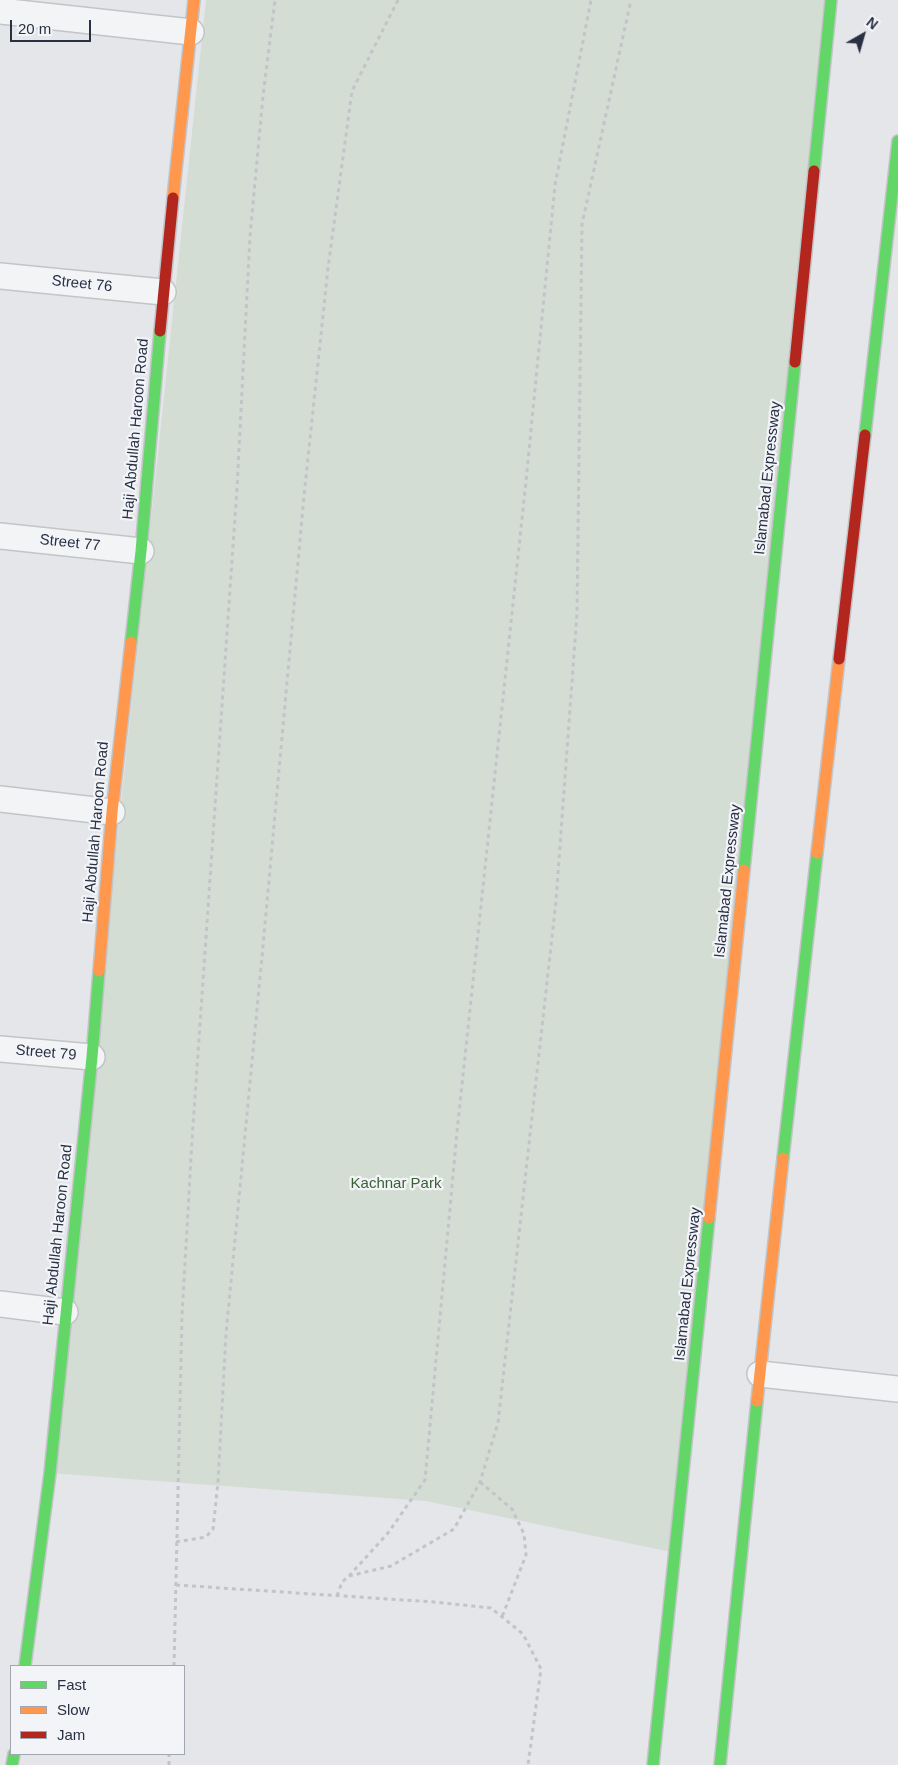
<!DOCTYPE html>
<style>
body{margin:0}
#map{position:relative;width:898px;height:1765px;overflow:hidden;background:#e4e6e9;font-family:Helvetica,sans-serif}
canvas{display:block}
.legend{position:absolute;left:10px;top:1665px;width:175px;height:90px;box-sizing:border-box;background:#f2f4f8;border:1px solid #a2a6b0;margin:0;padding:6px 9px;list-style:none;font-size:15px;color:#293044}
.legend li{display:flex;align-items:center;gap:10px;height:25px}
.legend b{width:25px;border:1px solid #a2a6b0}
.north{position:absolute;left:838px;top:10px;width:50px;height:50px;-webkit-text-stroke:4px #f2f4f8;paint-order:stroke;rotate:38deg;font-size:14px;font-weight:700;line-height:20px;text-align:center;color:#293044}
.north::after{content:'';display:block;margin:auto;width:18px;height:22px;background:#293044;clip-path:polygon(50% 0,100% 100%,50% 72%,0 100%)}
.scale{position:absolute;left:10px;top:20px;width:81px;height:22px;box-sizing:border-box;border:2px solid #293044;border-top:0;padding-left:6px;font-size:15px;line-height:18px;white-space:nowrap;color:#293044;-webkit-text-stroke:4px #f2f4f8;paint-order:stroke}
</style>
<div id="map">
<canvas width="898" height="1765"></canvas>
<ul class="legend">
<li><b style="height:6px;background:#63d668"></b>Fast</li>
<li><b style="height:6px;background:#ff974d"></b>Slow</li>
<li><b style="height:6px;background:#b3261e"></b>Jam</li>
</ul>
<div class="north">N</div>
<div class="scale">20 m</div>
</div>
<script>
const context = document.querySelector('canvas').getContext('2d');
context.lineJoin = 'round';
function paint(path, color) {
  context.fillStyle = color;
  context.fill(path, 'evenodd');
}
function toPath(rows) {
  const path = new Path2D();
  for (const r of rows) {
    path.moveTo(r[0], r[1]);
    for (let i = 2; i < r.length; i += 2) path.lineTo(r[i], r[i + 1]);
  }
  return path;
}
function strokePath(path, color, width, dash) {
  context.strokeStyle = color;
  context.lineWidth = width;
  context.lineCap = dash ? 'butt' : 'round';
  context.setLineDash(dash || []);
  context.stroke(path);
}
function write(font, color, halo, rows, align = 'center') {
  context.font = font + ' Helvetica,sans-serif';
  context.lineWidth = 4.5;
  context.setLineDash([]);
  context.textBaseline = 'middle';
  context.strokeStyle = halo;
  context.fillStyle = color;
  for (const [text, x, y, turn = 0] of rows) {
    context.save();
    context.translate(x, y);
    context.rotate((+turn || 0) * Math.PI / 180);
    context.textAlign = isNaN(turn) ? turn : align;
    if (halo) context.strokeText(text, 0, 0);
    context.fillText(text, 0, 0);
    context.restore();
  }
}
paint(toPath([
 [206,0,826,0,676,1553,426,1501,50,1473]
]), '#d4ddd4');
const street = toPath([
 [0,11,191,32],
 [0,276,163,292],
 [0,536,141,551],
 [0,799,112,812],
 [0,1049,92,1057],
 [0,1304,65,1312],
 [760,1374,898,1389]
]);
const fast = toPath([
 [814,171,831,0],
 [865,435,898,141],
 [131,642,141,551,160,331],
 [744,870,795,362],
 [783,1158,817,853],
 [25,1666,50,1473,92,1057,99,971],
 [12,1765,14,1754],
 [653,1765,709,1218],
 [720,1765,757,1401]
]);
const slow = toPath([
 [173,198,194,0],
 [817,853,839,659],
 [99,971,112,812,131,642],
 [709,1218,744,870],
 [757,1401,783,1158]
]);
const jam = toPath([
 [160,331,173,198],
 [795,362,814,171],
 [839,659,865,435]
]);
strokePath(street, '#c2c4c7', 28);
strokePath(fast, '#c2c4c7', 14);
strokePath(slow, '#c2c4c7', 14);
strokePath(jam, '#c2c4c7', 14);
strokePath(toPath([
 [480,1482,512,1509,524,1534,526,1555,502,1617],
 [176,1542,206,1537,213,1529,218,1482,226,1334,262,957,304,496,328,268,352,91,398,0],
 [349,1576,388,1533,425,1480,457,1132,526,481,555,185,591,0],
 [176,1585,434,1602,491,1608,523,1634,541,1669,528,1765],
 [337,1596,342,1582,349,1576,391,1566,454,1529,480,1482,498,1423,556,901,577,613,582,224,631,0],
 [174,1666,182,1316,192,1140,237,488,250,236,263,96,275,0],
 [169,1765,169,1754]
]), '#c3c4c9', 3, [4, 4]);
strokePath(street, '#f3f4f6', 25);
strokePath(fast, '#63d668', 11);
strokePath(slow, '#ff974d', 11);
strokePath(jam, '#b3261e', 11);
write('15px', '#293044', '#f2f4f8', [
 ["Street 76",82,284,6],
 ["Haji Abdullah Haroon Road",136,429,-85],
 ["Islamabad Expressway",768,478,-84],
 ["Street 77",70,543,6],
 ["Haji Abdullah Haroon Road",96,832,-85],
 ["Islamabad Expressway",728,881,-84],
 ["Street 79",46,1053,5],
 ["Haji Abdullah Haroon Road",58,1235,-84],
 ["Islamabad Expressway",688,1284,-84]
]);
write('15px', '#3a6135', '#f2f4f8', [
 ["Kachnar Park",396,1184]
]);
</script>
